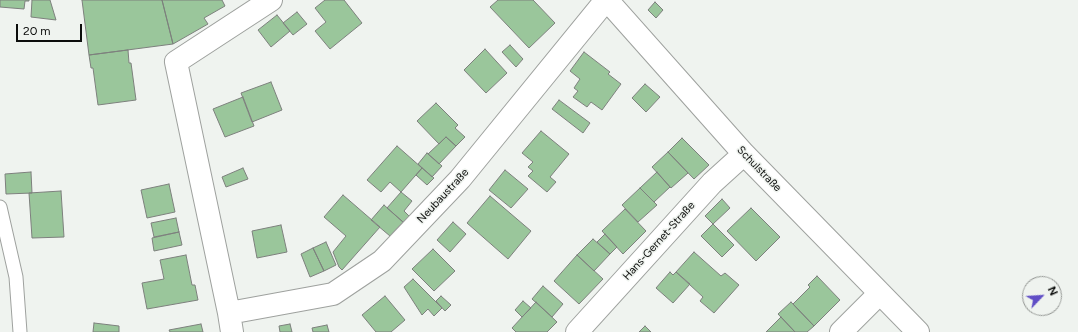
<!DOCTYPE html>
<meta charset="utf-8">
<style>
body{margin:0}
#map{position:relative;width:1078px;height:332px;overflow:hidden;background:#eff3ef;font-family:Figtree,sans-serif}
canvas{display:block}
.north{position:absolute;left:1022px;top:276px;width:40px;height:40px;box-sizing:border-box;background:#eff3ef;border:1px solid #949794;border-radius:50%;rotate:65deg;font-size:11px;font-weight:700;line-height:16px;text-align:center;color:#0c0d0c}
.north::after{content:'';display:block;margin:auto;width:14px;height:18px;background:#604ec6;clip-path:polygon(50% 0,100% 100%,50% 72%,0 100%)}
.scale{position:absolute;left:16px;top:24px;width:66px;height:18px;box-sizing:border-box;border:2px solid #0c0d0c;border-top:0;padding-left:5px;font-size:12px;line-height:14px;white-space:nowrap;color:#0c0d0c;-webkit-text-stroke:3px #eff3ef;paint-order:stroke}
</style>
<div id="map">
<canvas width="1078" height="332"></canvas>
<div class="north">N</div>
<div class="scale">20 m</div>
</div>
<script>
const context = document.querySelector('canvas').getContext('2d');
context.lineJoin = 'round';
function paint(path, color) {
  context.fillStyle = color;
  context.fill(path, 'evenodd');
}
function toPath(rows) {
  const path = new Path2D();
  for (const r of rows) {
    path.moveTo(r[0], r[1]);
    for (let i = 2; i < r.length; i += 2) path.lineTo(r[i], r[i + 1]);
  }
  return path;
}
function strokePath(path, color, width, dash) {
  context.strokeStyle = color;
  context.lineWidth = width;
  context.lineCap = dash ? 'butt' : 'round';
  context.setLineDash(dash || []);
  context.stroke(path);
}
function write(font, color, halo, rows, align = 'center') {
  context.font = font + ' Figtree,sans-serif';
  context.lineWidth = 3;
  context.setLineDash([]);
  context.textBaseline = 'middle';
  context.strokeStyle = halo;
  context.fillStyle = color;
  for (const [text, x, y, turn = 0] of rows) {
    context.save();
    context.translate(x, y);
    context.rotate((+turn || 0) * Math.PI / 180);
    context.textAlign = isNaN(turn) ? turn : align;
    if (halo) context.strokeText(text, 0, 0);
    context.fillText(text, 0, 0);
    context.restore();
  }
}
const building = toPath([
 [0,0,29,0,29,1,25,1,24,9,0,7,0,0],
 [32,0,50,0,56,20,31,17,32,0],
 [82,0,162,0,173,44,89,55,82,0],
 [162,0,222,0,225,6,204,18,208,24,173,44,162,0],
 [325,0,344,0,362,23,330,49,315,31,326,22,315,8,325,0],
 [498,0,533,0,555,23,529,48,490,7,498,0],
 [655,2,663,10,656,18,648,10,655,2],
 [297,12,307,24,293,35,283,23,297,12],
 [277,15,290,31,271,47,258,30,277,15],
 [510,45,523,59,516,67,502,52,510,45],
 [485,49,507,73,486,93,464,70,485,49],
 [128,50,129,63,131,63,136,100,98,105,93,68,91,68,89,55,128,50],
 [584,52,610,72,608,74,621,84,602,110,591,102,587,107,573,97,578,91,574,88,580,79,570,71,584,52],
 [271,82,282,110,252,122,241,93,271,82],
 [645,84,660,97,646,112,632,98,645,84],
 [243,97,254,126,225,137,213,109,243,97],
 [559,100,590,123,583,133,552,109,559,100],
 [436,103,458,125,455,128,465,137,456,146,446,137,439,144,417,121,436,103],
 [541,131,569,154,550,177,556,182,547,192,528,176,533,171,528,167,533,162,522,153,541,131],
 [446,137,456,146,439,164,428,154,446,137],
 [682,138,709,165,694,179,668,152,682,138],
 [397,146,422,168,401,192,390,182,381,192,367,180,397,146],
 [668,152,688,173,671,188,652,167,668,152],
 [427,153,442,166,432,177,418,164,427,153],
 [243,168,248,179,226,187,222,177,243,168],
 [422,168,434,178,427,185,416,175,422,168],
 [505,170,528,189,511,208,489,190,505,170],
 [31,172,32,193,6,194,5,174,31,172],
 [657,172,670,187,654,202,640,188,657,172],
 [169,184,175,212,147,218,141,190,169,184],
 [640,188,657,205,638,222,622,205,640,188],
 [61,191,64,237,32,238,29,193,61,191],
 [401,192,412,201,404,211,409,216,403,222,387,208,401,192],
 [343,195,380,227,342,270,339,267,333,252,346,236,324,217,343,195],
 [490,196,531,231,508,259,467,223,490,196],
 [722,199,730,208,713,224,705,216,722,199],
 [384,205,403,222,390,236,371,220,384,205],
 [751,208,780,237,756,261,727,231,751,208],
 [625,209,646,231,623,254,602,231,625,209],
 [176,218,179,232,154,237,151,223,176,218],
 [453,222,466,234,450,252,437,240,453,222],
 [713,224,734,245,722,257,701,236,713,224],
 [281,225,287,252,257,258,252,231,281,225],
 [179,232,182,245,154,251,152,238,179,232],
 [605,234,617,247,610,254,597,242,605,234],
 [593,239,610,254,594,271,577,255,593,239],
 [326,242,336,265,324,271,313,248,326,242],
 [313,248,324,271,310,277,301,254,313,248],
 [433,249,455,271,434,291,412,269,433,249],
 [694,252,721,276,725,273,739,285,714,313,700,301,703,297,676,272,694,252],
 [186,255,192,285,195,285,198,300,147,309,142,283,164,279,160,260,186,255],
 [577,255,603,279,579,304,554,281,577,255],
 [670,272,673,275,676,272,690,284,673,303,656,288,670,272],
 [817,276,840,300,814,326,793,304,810,287,808,285,817,276],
 [413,279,442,308,434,316,428,309,422,315,404,287,413,279],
 [543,286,563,304,552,317,532,299,543,286],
 [385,296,405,320,391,332,376,332,362,315,385,296],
 [441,296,451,305,445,311,436,301,441,296],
 [523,301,531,308,522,317,515,310,523,301],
 [536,302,557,322,547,332,516,332,512,328,536,302],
 [791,302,814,326,807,332,795,332,778,314,791,302],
 [781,317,795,332,766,332,781,317],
 [94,323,119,326,119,332,93,332,94,323],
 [201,324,203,332,170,332,169,330,201,324],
 [290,324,292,332,280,332,279,326,290,324],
 [327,325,329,332,313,332,312,328,327,325],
 [645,326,651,332,639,332,645,326]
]);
paint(building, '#9ac69b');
strokePath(building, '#7d807d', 1);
const service = toPath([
 [0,207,16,277,20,332]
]);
const minor = toPath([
 [607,0,744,154,918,332],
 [229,313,333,294,382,261,460,179,606,0],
 [232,332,229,313,176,62,271,0],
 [577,332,712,183,744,154],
 [841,332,880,293]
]);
strokePath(service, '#9ea19e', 15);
strokePath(minor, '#9ea19e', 24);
strokePath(service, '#fff', 13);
strokePath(minor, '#fff', 22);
write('11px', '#0c0d0c', '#eff3ef', [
 ["Schulstraße",759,169,46],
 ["Neubaustraße",443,196,-47],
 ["Hans-Gernet-Straße",659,241,-48]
]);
</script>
